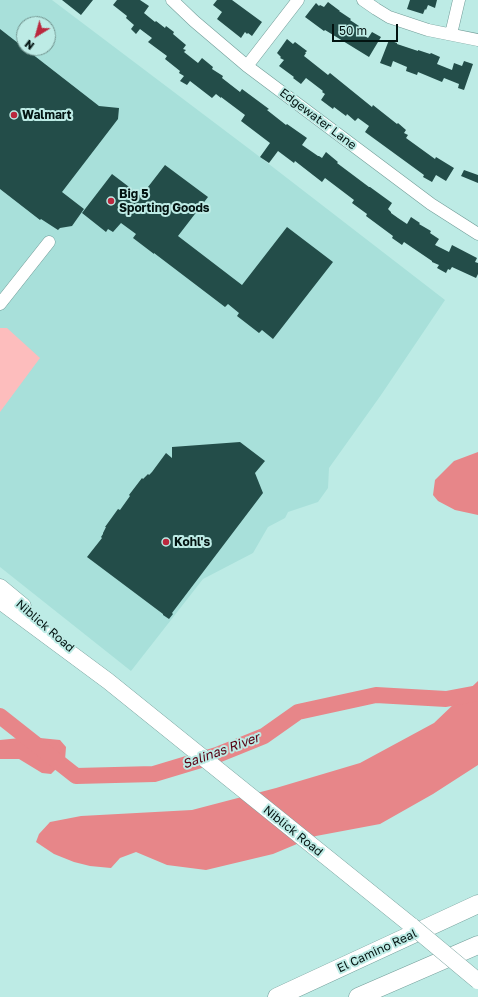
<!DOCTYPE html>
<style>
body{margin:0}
#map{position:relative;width:478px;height:997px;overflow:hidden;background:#bdebe5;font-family:"Golos Text",sans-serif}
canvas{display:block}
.north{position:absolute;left:16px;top:16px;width:40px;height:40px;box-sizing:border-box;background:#bdebe5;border:1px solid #739590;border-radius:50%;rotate:217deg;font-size:11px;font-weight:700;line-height:16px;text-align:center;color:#031311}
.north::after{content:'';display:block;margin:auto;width:14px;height:18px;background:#ba283e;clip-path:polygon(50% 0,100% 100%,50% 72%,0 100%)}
.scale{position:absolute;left:332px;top:24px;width:66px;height:18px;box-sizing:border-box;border:2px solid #031311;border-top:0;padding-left:5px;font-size:12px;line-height:14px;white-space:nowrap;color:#031311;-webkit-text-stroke:3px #bdebe5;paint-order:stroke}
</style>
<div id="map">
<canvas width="478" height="997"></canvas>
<div class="north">N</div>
<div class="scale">50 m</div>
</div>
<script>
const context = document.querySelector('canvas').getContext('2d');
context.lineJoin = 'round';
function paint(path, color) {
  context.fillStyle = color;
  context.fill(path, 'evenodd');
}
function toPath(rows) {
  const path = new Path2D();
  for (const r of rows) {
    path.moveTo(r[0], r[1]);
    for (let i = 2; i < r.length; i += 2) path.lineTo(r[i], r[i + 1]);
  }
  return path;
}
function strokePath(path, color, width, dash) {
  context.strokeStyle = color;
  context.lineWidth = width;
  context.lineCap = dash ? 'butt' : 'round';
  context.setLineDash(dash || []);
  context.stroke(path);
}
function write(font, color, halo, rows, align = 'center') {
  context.font = font + ' "Golos Text",sans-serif';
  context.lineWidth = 4;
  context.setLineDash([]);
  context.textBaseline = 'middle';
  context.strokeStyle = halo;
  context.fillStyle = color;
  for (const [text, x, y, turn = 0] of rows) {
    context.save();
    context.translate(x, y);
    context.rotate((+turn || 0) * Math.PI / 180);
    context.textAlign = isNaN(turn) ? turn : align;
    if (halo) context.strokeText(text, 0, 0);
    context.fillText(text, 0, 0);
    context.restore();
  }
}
paint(toPath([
 [0,0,52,0,252,151,445,300,381,395,329,468,328,488,318,502,288,512,285,518,268,527,253,553,203,579,131,671,0,567],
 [24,24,48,24,48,48,24,48]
]), '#a8e0da');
paint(toPath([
 [0,328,7,328,40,358,0,412]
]), '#fdbdbd');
paint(toPath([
 [478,452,478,515,455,510,438,501,433,495,435,480,454,461],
 [478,681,478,765,433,794,380,824,316,836,273,854,206,870,167,865,136,852,120,858,111,868,90,866,74,862,54,854,36,842,39,834,50,822,81,816,192,810,276,788,360,763,434,723],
 [30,737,60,740,66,747,65,760,51,774,42,773,19,759,0,759,0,740]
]), '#e78689');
strokePath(toPath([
 [0,716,76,776,154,774,217,755,264,736,298,712,376,695,446,699,478,693]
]), '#e78689', 16);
paint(toPath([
 [62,0,93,0,81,15],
 [117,0,140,0,149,6,144,13,155,22,156,21,165,28,166,26,174,32,173,34,186,45,183,49,186,50,184,52,198,63,202,58,213,67,212,69,223,76,222,78,240,92,242,89,269,109,267,110,286,125,287,124,307,138,302,145,318,156,319,156,322,158,326,152,338,162,337,163,369,187,370,187,392,203,388,209,391,212,391,213,398,218,407,224,411,217,420,223,419,224,431,231,430,233,439,239,435,245,449,252,452,245,477,258,475,262,478,263,478,274,476,278,452,267,450,270,448,269,446,273,437,268,439,265,432,262,432,261,404,242,402,245,392,238,393,236,366,216,367,214,352,203,354,200,325,178,322,182,295,161,294,163,278,151,269,163,260,157,270,143,241,121,245,115,221,97,221,98,216,94,212,98,190,81,187,85,180,81,184,76,179,73,180,71,165,59,167,56,148,42,152,38,140,29,136,34,131,29,134,25,126,18,127,16,113,5],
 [217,0,232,0,262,22,252,36,248,33,247,34,245,32,241,38,217,19,222,12,213,5],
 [410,0,437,0,435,8,428,5,426,10,425,9,423,14,407,9],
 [328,2,340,11,339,11,351,19,350,20,359,26,356,31,368,38,372,32,381,37,369,57,325,30,324,31,305,17,316,3,319,6,320,5,324,7],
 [0,29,99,106,119,108,118,119,62,192,84,209,72,226,60,228,58,230,41,219,40,220,0,189],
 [287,39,293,44,295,42,307,51,305,53,306,53,304,56,328,75,330,73,372,107,373,105,397,124,398,123,406,130,404,133,408,135,406,138,435,159,436,157,454,168,446,181,436,175,432,182,423,177,424,175,365,132,369,126,358,118,355,121,347,114,346,116,334,107,333,109,321,100,325,94,322,92,323,91,306,78,301,84,293,78,294,77,279,66,284,60,280,58,281,57,277,53],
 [389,40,397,43,397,44,418,51,418,50,430,54,431,53,440,57,437,64,452,70,454,63,462,66,464,61,473,64,464,90,458,88,459,84,444,78,442,82,418,72,417,75,406,71,407,67,393,61,391,67,380,63],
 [165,165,208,197,178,236,242,285,287,227,333,262,273,339,262,330,259,333,237,316,239,313,228,304,225,307,154,253,154,254,133,238,136,234,121,223,113,232,108,229,106,232,82,213,112,174,141,196],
 [464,170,478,175,478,183,461,176],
 [240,442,265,461,255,473,263,493,172,613,173,614,169,619,163,615,163,614,87,557,102,538,101,537,103,534,103,533,106,527,105,527,118,509,120,510,130,496,129,495,142,478,143,479,148,474,149,475,152,472,166,453,172,458,172,447]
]), '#234d49');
const minor = toPath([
 [172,0,194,21,247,66,431,204,478,234],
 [363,0,376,9,389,17,428,30,478,40],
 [451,34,459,0],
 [247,66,298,0],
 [0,304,49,242]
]);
const major = toPath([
 [0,587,23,606],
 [0,601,108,681,412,926]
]);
const highway = toPath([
 [277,997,478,904],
 [358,997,478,945]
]);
strokePath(minor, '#719c98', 13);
strokePath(major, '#719c98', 17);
strokePath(highway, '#719c98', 19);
strokePath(minor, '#fff', 12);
strokePath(major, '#fff', 16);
strokePath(highway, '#fff', 18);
const majorBridge = toPath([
 [412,926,478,981]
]);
strokePath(majorBridge, '#719c98', 17, []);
strokePath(majorBridge, '#fff', 16);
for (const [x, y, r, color] of [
 [14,115,4,"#ba283e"],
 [111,201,4,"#ba283e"],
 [166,542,4,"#ba283e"]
]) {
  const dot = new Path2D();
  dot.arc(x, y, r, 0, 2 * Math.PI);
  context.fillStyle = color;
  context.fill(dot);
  strokePath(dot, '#bdebe5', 1.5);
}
write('bold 12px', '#031311', '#bdebe5', [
 ["Walmart",22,115],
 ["Big 5",119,194],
 ["Sporting Goods",119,208],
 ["Kohl's",174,542]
], 'left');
write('12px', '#031311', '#bdebe5', [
 ["Edgewater Lane",318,119,37],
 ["Niblick Road",45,626,41],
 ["Niblick Road",293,831,39],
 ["El Camino Real",377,951,-25]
]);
write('italic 13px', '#580012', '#bdebe5', [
 ["Salinas River",221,751,-20]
]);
</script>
